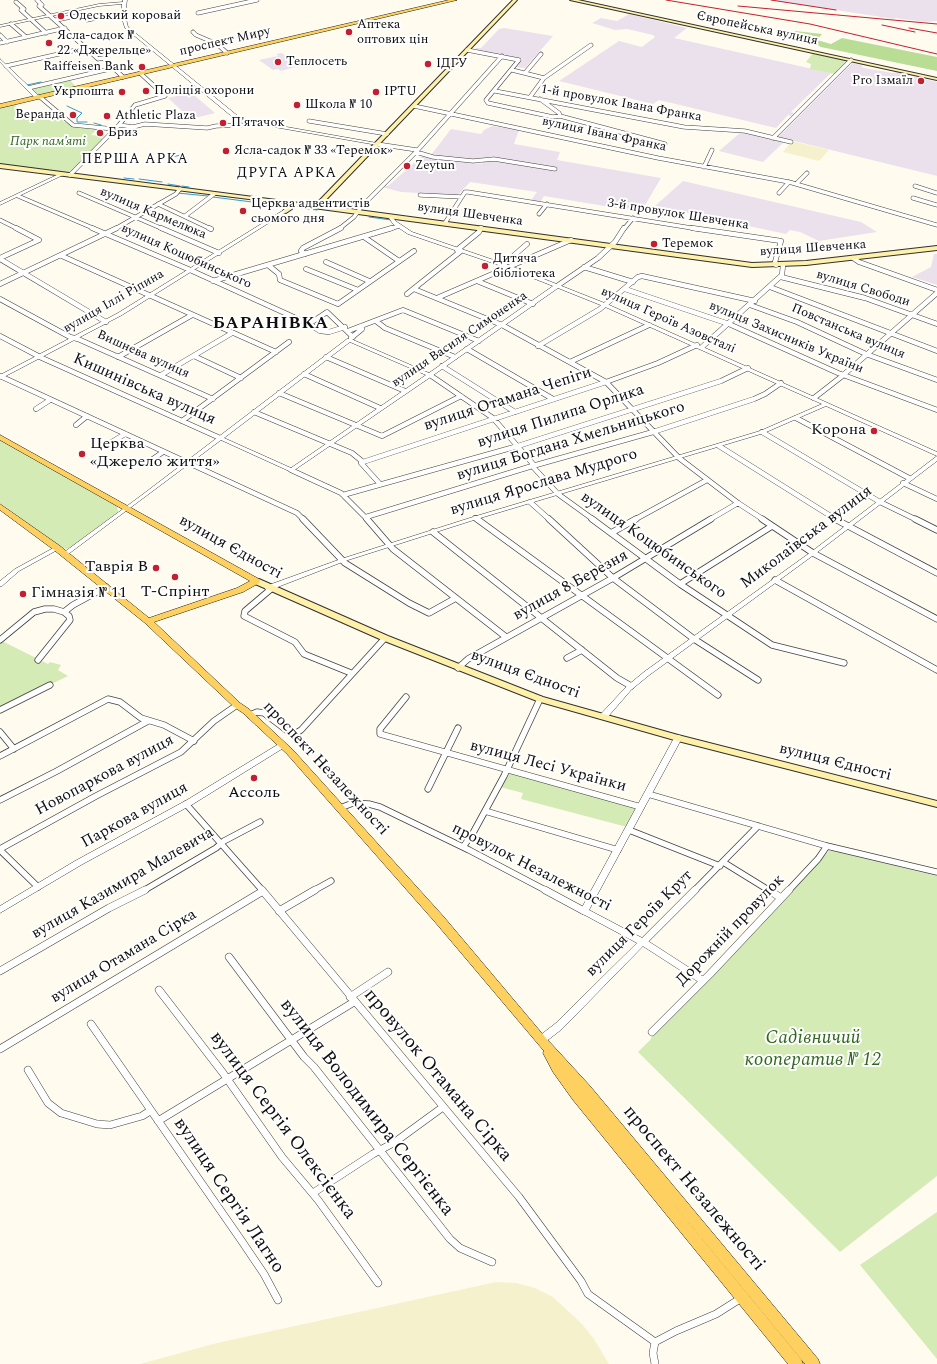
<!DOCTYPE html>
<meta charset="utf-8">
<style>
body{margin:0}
canvas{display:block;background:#fffbee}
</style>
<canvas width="937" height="1364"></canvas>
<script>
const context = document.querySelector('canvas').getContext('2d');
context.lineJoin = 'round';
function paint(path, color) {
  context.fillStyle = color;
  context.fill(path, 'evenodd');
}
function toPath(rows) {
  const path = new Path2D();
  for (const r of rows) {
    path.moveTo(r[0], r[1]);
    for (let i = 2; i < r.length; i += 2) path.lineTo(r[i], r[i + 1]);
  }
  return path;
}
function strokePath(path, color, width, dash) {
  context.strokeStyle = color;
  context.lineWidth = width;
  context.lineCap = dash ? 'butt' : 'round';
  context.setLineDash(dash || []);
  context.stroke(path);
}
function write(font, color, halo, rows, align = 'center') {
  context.font = font + ' Spectral,serif';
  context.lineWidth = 4;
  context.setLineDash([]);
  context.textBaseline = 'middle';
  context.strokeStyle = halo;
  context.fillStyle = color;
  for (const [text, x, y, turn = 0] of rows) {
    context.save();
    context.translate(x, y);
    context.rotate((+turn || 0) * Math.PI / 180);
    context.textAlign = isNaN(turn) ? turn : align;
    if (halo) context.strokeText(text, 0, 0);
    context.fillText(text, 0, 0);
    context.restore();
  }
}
paint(toPath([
 [770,0,937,0,937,21,926,22,895,18,894,19],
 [629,14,687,28,674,38,831,73,791,112,794,113,791,116,788,115,776,128,659,100,653,104,559,81,619,41,642,47,655,37,653,35,627,29,615,30,592,23,601,18,617,21],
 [504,28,553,36,525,68,516,67,523,59,475,50,477,48,481,48,499,29],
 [282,53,295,63,302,65,281,71,278,69,273,70,259,60,278,56,276,54],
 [852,63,862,65,862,67,864,68,893,73,897,72,937,82,937,176,778,137],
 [191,93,195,96,215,113,191,119,168,98],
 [492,126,519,130,514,144,560,152,557,160,661,178,641,212,544,196,540,202,531,200,537,192,470,182,458,195,401,192,382,187,384,185,388,186,422,156,437,159,482,164,484,160,487,160,553,168,489,157,474,160,431,155,451,129,481,134,484,130],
 [741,132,784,142,763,162,719,151],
 [683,181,861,222,877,232,819,241,800,232,790,230,786,234,655,206],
 [934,254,937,254,937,285,912,277,931,267]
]), '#ebe1ed');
paint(toPath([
 [792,141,829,150,819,161,783,152],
 [496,1282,516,1283,535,1288,553,1297,582,1324,594,1339,609,1364,140,1364,217,1343]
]), '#f6f1cd');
paint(toPath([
 [813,53,845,60,847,61,835,74,810,69,811,64,806,62],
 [69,79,76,87,42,96,37,95,30,89],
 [14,104,24,115,31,118,56,113,64,122,98,128,91,135,101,136,100,137,103,139,72,171,68,172,0,165,0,108],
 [0,438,117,505,118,512,73,546,66,549,61,547,0,503],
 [0,640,48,664,50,662,61,665,58,670,68,676,0,709],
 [512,773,637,806,627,827,521,799,523,793,500,787,508,775],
 [829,851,834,851,937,876,937,1176,840,1252,638,1052,651,1039,652,1034],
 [937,1212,937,1359,860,1265]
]), '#d4ebb6');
paint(toPath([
 [795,31,822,34,817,40,831,44,842,38,937,57,937,71,821,47,800,36,795,33]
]), '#b9dd95');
strokePath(toPath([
 [27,85,41,82],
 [67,106,82,113,77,118,77,122,87,122],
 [94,123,101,125],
 [169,158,184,154],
 [124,178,134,179],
 [139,179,162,182],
 [168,184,180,186],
 [182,186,189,187],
 [177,193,208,196],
 [213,197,283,206],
 [301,208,317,210],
 [369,217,391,220]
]), '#349bd3', 1);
const minorFar3 = toPath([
 [37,0,42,5,39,6,98,59,103,58,123,77],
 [16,2,24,9,21,10,46,33],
 [198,13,257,0],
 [56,20,81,15,87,20,110,15],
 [11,24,26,37],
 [193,32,196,35,217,44,227,53],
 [0,35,7,42],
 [0,43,65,28],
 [467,50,519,60,486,100,488,103,553,117,560,116,665,144],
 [6,66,85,48],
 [512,70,544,78],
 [140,73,165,96],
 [525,73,541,54],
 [28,88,114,68],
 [495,91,684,127,745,131,791,142],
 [40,97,73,125,114,129],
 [530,97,544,78,591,45],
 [540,99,559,113,560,116],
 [414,106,658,158,789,182,937,225],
 [309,121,387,134],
 [119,125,133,127,145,124,207,128,216,126,242,125],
 [773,138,851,60],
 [377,144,417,150],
 [416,152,433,157,473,161,494,159,555,169],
 [704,167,712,150],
 [70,175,119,125,135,105,165,96],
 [796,184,807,173],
 [915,186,937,193],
 [79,193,163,229],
 [779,193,789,182],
 [420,195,462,197],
 [18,196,95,229],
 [913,198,937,205],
 [158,204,211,229],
 [539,214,547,204],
 [185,216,214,194],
 [0,220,18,229],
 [445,223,465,192,468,192,698,229],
 [115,229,176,194,180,189],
 [339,229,354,217,362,206,416,152,502,56],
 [389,229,399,226],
 [624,229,633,218]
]);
const minorFar2 = toPath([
 [16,228,39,240],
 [92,228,188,269,309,324,320,331,329,332,345,327],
 [161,228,219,253],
 [209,228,211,229],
 [692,228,781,241,775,262,776,265],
 [364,237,399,261],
 [457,250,479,232,481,228],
 [305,254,301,251,303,248,341,228],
 [62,256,276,352],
 [0,258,39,240],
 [853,258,859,262,937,290],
 [0,259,106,322],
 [326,262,369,281],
 [268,265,279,274,280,280,338,304,414,251],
 [503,265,527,244],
 [584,267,633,282],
 [306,269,358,290],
 [781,277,865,298,937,324],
 [213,281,392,228],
 [477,281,533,304],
 [0,284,117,228],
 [557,286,598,258,615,242,624,228],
 [770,287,937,351],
 [414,289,502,325,606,382,679,458,738,503,764,520],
 [625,289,729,324,838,373,937,410],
 [407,294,461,251],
 [437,298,571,240],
 [0,299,70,337,78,339,213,399],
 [750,305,797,322,866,354,937,380],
 [376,321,385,328,455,357],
 [309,324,327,312,353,337],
 [348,331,403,310,479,341],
 [0,336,42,358,220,438],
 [351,338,362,329,361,326],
 [538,346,600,309,638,277,642,276,755,301],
 [702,347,782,275,783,265],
 [467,349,553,399],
 [194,356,241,378],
 [118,357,192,315],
 [326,357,405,391],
 [570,362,649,325],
 [442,366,515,412],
 [304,374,380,408],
 [161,375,232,333],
 [430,375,493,418,533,464,534,468,558,494,594,520],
 [0,376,297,513,304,520],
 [279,393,382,436,461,396],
 [814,398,841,377,937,293],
 [36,409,50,400],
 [254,412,352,453,363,462,361,463,380,484],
 [796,418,909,478],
 [182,421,289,342],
 [76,425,87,416],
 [762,432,880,502,917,520],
 [110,443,125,434],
 [719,446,837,520],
 [145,462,147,463,163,452],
 [363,462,606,382,658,363,697,345],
 [291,470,341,493,368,520],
 [903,483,937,499],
 [343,495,518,446,721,381,748,368],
 [530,502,550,520],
 [366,517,529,467,653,432,754,399,765,394,781,383],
 [475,518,478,520],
 [634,520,707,480],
 [709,520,738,503]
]);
const minorFar1 = toPath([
 [303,519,345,563,409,603,429,613,456,598],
 [367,519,393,549,506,637],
 [477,519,718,695],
 [549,519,613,578,694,639,758,680],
 [592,519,680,584,772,645,844,663],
 [762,519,813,553,937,619],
 [835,519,937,573],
 [915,519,937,530],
 [433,532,617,678,631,686],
 [611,533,636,519],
 [775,580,937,670],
 [680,584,772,526],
 [271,589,245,611,244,616,295,642,304,654,351,673],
 [64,612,73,605,106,587],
 [0,640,34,612,45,609,54,609,64,612,69,616,70,620,38,660],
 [567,658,582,650],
 [458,668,468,659,613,578,711,519],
 [406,697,380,729,380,734,641,807],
 [0,710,50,685],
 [250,715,257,712,264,713,293,735,301,730,385,638],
 [0,732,14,749],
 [0,756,108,699,120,702,141,718,164,725,194,741],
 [428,789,458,728],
 [648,794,827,846,937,872],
 [0,800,57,771,148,721],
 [186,804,263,891],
 [340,808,353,803,369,804,380,807,469,850,547,891],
 [485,811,618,850],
 [629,830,720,866],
 [463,847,473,833,504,776,540,699],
 [0,849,96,796,181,752,214,721,237,705],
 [0,850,38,887],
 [723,862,770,891],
 [143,891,216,848,224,841,260,822],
 [313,891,331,881],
 [694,891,758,826],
 [788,891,818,859,827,846]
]);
const minor = toPath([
 [262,890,519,1197,581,1281,588,1294,655,1342],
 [545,890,584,911],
 [695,890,643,942,702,980],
 [769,890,781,898],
 [279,911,315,890],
 [229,957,304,1057,314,1067,450,1239,460,1248,492,1262],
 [0,971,109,908,145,890],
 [159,990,223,1073,282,1157,318,1200,378,1283],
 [350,997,388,972],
 [91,1024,241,1240,264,1274,278,1300],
 [652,1032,710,974,789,890],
 [0,1049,263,891],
 [28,1070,48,1103,61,1113,97,1124,110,1125,142,1116,150,1111],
 [158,1121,354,1002],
 [313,1193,373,1154,395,1142,443,1107],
 [655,1342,676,1331,716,1314,743,1297],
 [655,1342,653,1353,655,1364]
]);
const tertiary = toPath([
 [123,0,127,0,125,15,128,27,239,117,247,120,377,143,379,144,377,145,246,122,235,119,125,28,121,15,122,4,99,6,0,27,0,25,99,4,123,2,123,0],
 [0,59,39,96,39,98,35,98,0,62,0,59],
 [61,173,65,174,0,205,0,202,61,173],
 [295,203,299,204,122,315,0,379,0,375,118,313,295,203],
 [390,215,394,215,393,218,397,222,412,232,511,266,607,304,937,452,937,456,826,406,764,433,477,519,345,561,270,590,266,590,265,588,266,586,341,559,473,517,760,431,822,404,603,306,558,288,432,376,293,471,289,471,221,440,67,555,63,555,62,554,63,553,142,495,347,339,351,339,429,373,553,286,507,268,408,234,393,224,389,218,390,215],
 [350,342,426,375,291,468,224,438,350,342],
 [937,456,937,461,815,554,648,676,631,690,606,719,600,719,599,717,600,715,627,686,644,672,811,552,937,456],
 [57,546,59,547,60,548,59,549,19,571,2,586,0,586,0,581,15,569,57,546],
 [678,735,681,736,682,738,589,910,646,940,647,942,562,1029,544,1043,541,1044,538,1043,537,1040,538,1037,556,1023,637,943,581,913,580,911,674,738,675,736,678,735],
 [282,742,285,743,286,745,285,747,193,804,81,865,0,913,0,906,75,861,187,800,282,742]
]);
const secondary = toPath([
 [513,0,517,0,321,205,752,263,806,261,937,246,937,250,806,265,752,267,291,205,292,209,286,213,283,211,286,207,281,203,0,168,0,164,315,205,513,0],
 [570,0,578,0,937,78,937,80,570,0],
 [253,579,259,579,388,636,543,697,678,735,937,801,937,807,678,741,537,701,382,640,253,583,252,581,253,579]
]);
const primary = toPath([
 [449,0,457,0,0,108,0,104,449,0],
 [0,435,259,579,260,581,259,583,243,592,154,622,240,703,249,709,293,750,443,916,545,1037,590,1086,818,1359,820,1364,805,1364,619,1138,801,1359,803,1364,788,1364,573,1100,553,1072,543,1053,544,1051,435,922,287,754,243,713,234,707,145,623,54,550,0,510,0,504,60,546,149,618,237,588,250,581,0,440,0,435]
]);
strokePath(minorFar3, '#414141', 4.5);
strokePath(minorFar2, '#414141', 5.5);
strokePath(minorFar1, '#414141', 7);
strokePath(minor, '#414141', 8);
strokePath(tertiary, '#414141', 1);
strokePath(secondary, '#303030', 2);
strokePath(primary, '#1f1f1f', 1);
strokePath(minorFar3, '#fff', 3.5);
strokePath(minorFar2, '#fff', 4.5);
strokePath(minorFar1, '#fff', 5.5);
strokePath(minor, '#fff', 7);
paint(tertiary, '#fff');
paint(secondary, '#fff1a9');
paint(primary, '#fed05f');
strokePath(toPath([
 [666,0,810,24,937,54],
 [771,0,836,10],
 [738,6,937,24],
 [882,25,915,32],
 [909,28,937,33]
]), '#c41f2f', 1);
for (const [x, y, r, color] of [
 [61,16,4,"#c41f2f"],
 [349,32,4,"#c41f2f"],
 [49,43,4,"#c41f2f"],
 [278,62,4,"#c41f2f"],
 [428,64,4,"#c41f2f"],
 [142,67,4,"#c41f2f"],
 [921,81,4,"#c41f2f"],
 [146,91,4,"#c41f2f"],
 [122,92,4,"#c41f2f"],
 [376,92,4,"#c41f2f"],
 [297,105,4,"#c41f2f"],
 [73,115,4,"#c41f2f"],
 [107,116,4,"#c41f2f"],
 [223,123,4,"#c41f2f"],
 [100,133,4,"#c41f2f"],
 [226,151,4,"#c41f2f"],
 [407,166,4,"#c41f2f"],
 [243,211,4,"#c41f2f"],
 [654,244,4,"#c41f2f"],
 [485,266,4,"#c41f2f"],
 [874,431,4,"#c41f2f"],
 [82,454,4,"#c41f2f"],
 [156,568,4,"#c41f2f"],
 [175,577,4,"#c41f2f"],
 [23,594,4,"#c41f2f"],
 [254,778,4,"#c41f2f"]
]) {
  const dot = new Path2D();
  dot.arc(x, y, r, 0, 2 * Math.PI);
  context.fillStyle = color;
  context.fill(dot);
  strokePath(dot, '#fff', 1.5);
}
write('13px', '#0e0e0e', '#fff', [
 ["Одеський коровай",69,16],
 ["Аптека",357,25],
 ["оптових цін",357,40],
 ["Ясла-садок №",57,36],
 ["22 «Джерельце»",57,51],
 ["Теплосеть",286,62],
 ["ІДГУ",436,64],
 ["Raiffeisen Bank",134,67,"right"],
 ["Pro Ізмаїл",913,81,"right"],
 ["Поліція охорони",154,91],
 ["Укрпошта",114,92,"right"],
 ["IPTU",384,92],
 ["Школа № 10",305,105],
 ["Веранда",65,115,"right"],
 ["Athletic Plaza",115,116],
 ["П'ятачок",231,123],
 ["Бриз",108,133],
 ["Ясла-садок № 33 «Теремок»",234,151],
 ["Zeytun",415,166],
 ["Церква адвентистів",251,204],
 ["сьомого дня",251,219],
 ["Теремок",662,244],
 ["Дитяча",493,259],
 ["бібліотека",493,274]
], 'left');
write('13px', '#0e0e0e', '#fff', [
 ["Європейська вулиця",757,29,12],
 ["проспект Миру",225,42,-13],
 ["1-й провулок Івана Франка",621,104,10],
 ["вулиця Івана Франка",604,135,12],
 ["вулиця Кармелюка",153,214,23],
 ["вулиця Шевченка",470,215,8],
 ["3-й провулок Шевченка",678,215,9],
 ["вулиця Шевченка",813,249,-4],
 ["вулиця Коцюбинського",186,257,24],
 ["вулиця Свободи",863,289,17],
 ["вулиця Іллі Ріпина",114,302,-30],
 ["вулиця Героїв Азовсталі",668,321,24],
 ["Повстанська вулиця",848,332,23],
 ["вулиця Захисників України",786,338,23],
 ["вулиця Василя Симоненка",460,340,-34],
 ["Вишнева вулиця",143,355,24]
]);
write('italic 13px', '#2f681b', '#fff', [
 ["Парк пам'яті",48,142]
]);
context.letterSpacing = '1px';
write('14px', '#0e0e0e', '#fff', [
 ["ПЕРША АРКА",135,160],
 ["ДРУГА АРКА",287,174]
]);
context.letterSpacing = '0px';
write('16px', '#0e0e0e', '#fff', [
 ["Кишинівська вулиця",144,390,24],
 ["вулиця Отамана Чепіги",508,400,-18],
 ["вулиця Пилипа Орлика",561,417,-18],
 ["вулиця Богдана Хмельницького",571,442,-17],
 ["вулиця Ярослава Мудрого",544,483,-17],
 ["Миколаївська вулиця",807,538,-37],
 ["вулиця Коцюбинського",653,546,35],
 ["вулиця Єдності",230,548,29],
 ["вулиця 8 Березня",571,586,-29],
 ["вулиця Єдності",525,675,20],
 ["вулиця Єдності",835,763,14],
 ["вулиця Лесі Українки",548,767,15],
 ["проспект Незалежності",325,769,47],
 ["Новопаркова вулиця",105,776,-28],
 ["Паркова вулиця",135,816,-29],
 ["провулок Незалежності",531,868,27],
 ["вулиця Казимира Малевича",123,884,-30],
 ["вулиця Героїв Крут",640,924,-45],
 ["Дорожній провулок",731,931,-46],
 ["вулиця Отамана Сірка",124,957,-31]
]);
write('16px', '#0e0e0e', '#fff', [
 ["Корона",866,431],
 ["Церква",90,445,"left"],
 ["«Джерело життя»",90,463,"left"],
 ["Таврія В",148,568],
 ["Т-Спрінт",175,593,"center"],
 ["Гімназія № 11",31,594,"left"],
 ["Ассоль",254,794,"center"]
], 'right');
context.letterSpacing = '1px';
write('bold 17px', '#0e0e0e', '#fff', [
 ["БАРАНІВКА",271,325]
]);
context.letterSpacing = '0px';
write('italic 19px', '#2f681b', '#fff', [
 ["Садівничий",813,1039],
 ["кооператив № 12",813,1061]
]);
write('19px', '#0e0e0e', '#fff', [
 ["провулок Отамана Сірка",437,1076,50],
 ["вулиця Володимира Сергієнка",366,1108,52],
 ["вулиця Сергія Олексієнка",282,1126,53],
 ["проспект Незалежності",693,1189,50],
 ["вулиця Сергія Лагно",228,1196,56]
]);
</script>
